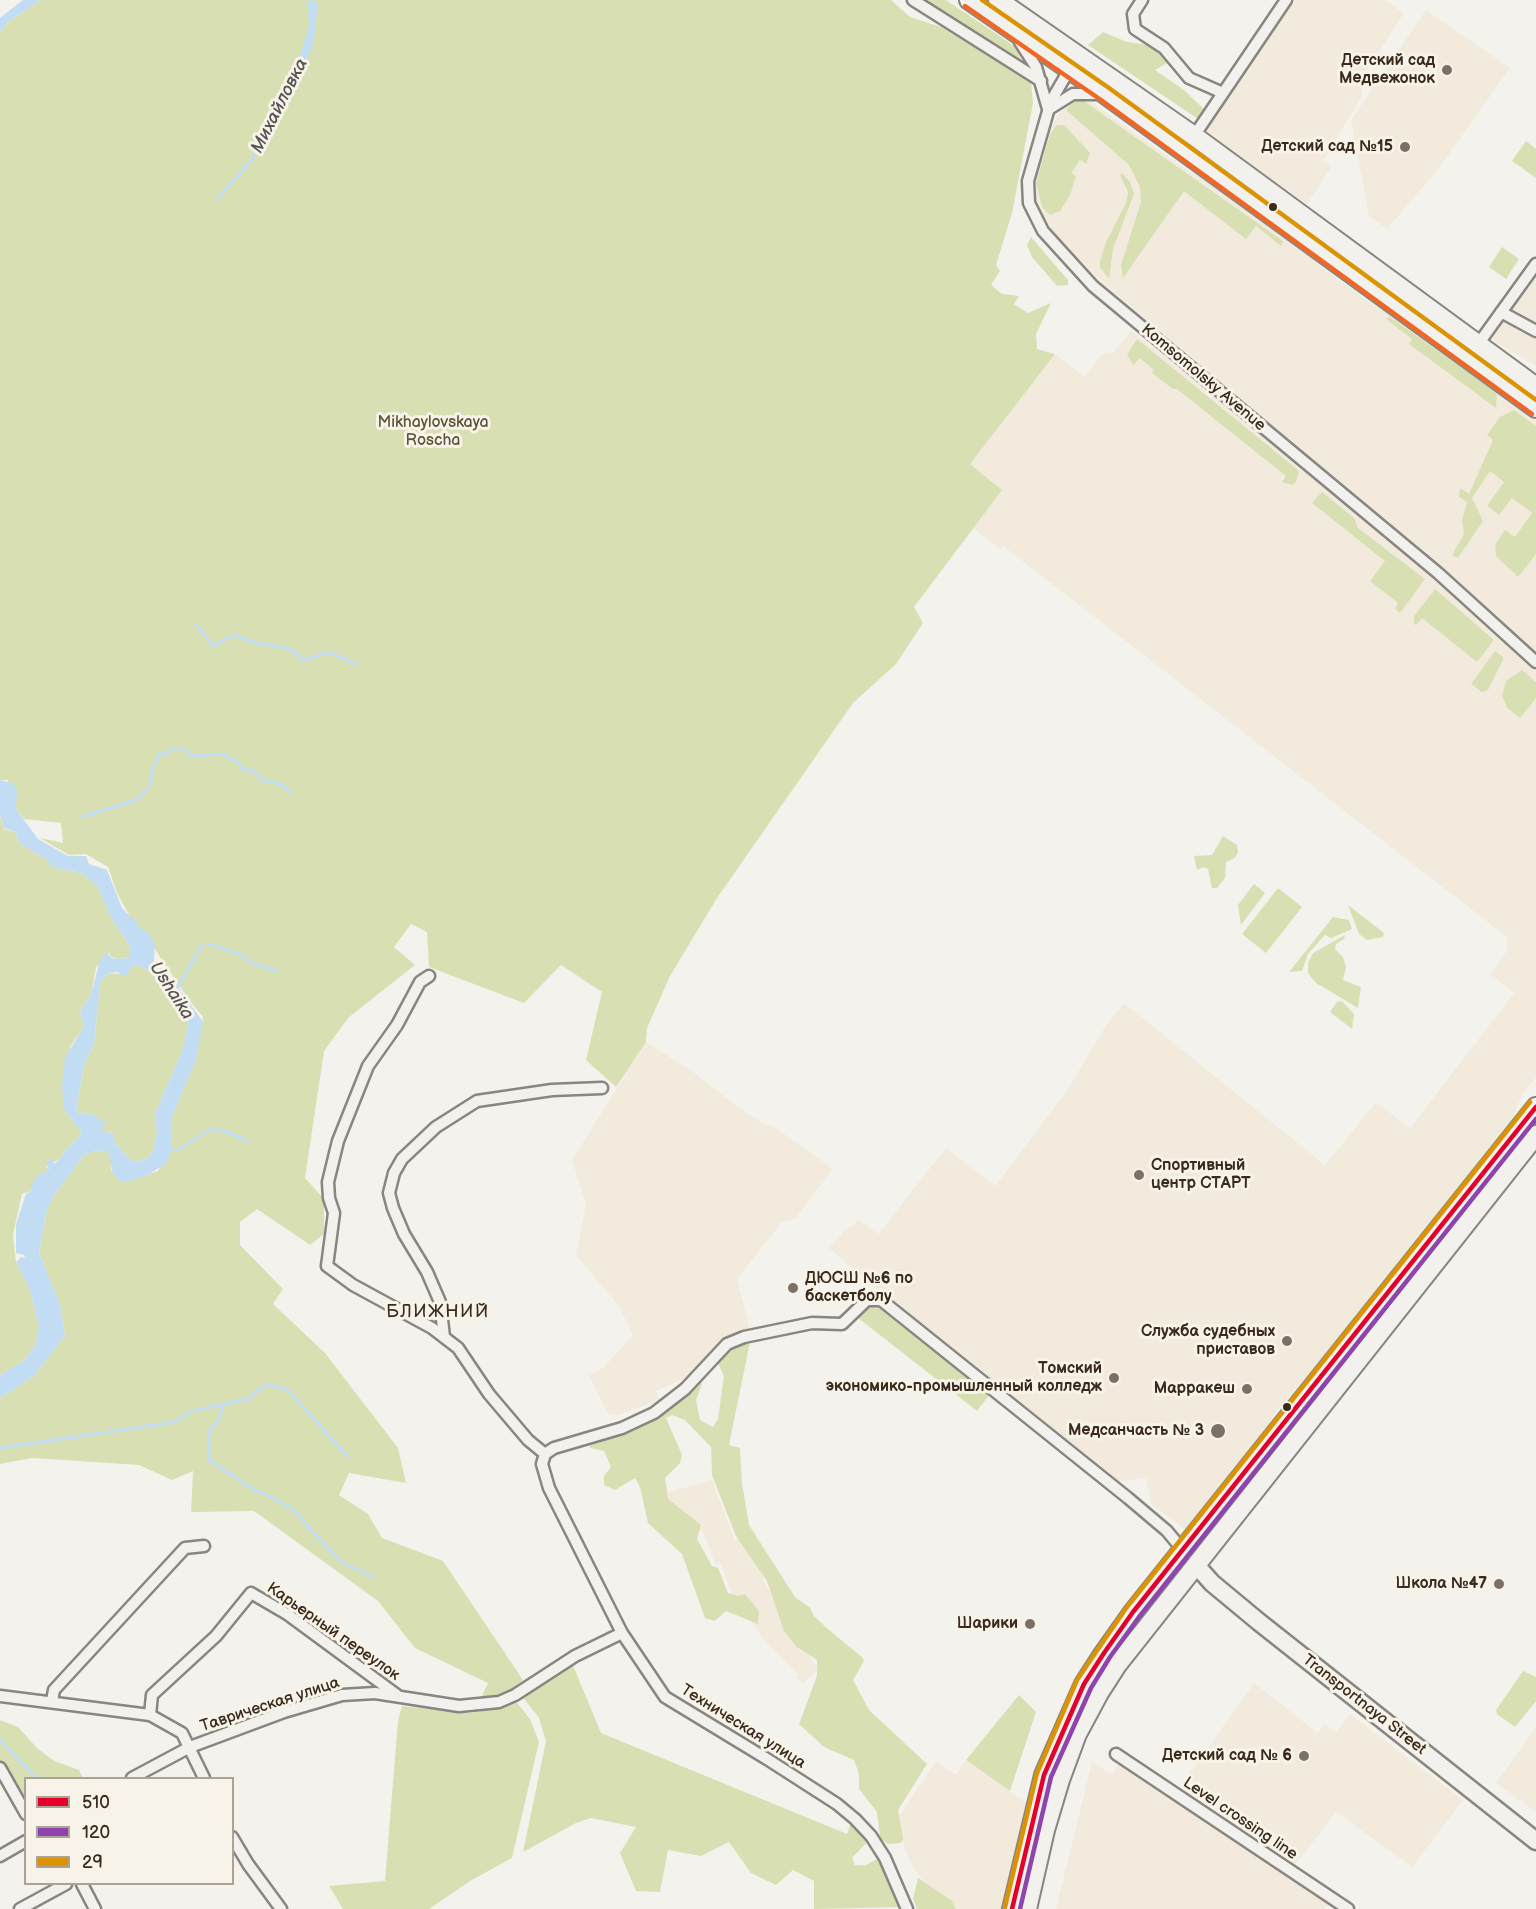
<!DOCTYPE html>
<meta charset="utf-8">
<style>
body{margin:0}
#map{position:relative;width:1536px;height:1909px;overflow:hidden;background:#f4f2ec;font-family:"Balsamiq Sans",sans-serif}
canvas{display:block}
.legend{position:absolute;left:24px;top:1777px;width:210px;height:108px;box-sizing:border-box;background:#f7f3e8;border:2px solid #aca397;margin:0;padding:8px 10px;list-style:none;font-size:18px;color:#3b2a1e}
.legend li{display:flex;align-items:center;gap:12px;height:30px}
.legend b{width:30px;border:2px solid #aca397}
</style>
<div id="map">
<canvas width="1536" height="1909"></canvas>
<ul class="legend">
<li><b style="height:8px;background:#e4002b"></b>510</li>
<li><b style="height:8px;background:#8e44ad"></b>120</li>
<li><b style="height:8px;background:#db9304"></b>29</li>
</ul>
</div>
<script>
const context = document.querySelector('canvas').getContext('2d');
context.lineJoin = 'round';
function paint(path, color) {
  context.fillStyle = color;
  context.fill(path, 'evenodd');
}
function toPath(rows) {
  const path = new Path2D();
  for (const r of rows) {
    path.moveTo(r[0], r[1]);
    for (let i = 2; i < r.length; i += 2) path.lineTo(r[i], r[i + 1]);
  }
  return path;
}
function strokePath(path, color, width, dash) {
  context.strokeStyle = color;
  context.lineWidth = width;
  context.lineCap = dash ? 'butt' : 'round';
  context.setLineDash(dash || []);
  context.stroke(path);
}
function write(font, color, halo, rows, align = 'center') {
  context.font = font + ' "Balsamiq Sans",sans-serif';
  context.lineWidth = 6;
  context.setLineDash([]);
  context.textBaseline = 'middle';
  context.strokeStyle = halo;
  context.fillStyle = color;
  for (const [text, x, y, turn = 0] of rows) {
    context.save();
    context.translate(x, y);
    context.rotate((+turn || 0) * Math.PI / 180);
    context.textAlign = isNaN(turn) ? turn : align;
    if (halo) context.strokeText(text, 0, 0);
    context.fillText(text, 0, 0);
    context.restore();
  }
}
paint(toPath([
 [1293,0,1384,0,1404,13,1362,78,1362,97,1323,161,1332,166,1307,204,1203,131],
 [1426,10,1510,68,1439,168,1387,229,1369,216,1351,120],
 [1074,95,1086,98,1190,172,1210,181,1310,254,1324,269,1372,304,1397,317,1509,398,1536,421,1536,653,1099,279,1058,238,1043,217,1035,201,1033,181,1046,135,1067,101],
 [1536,271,1536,366,1497,343,1493,338,1496,327],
 [1131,330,1303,468,1444,588,1536,671,1536,1077,1521,1097,1515,1114,1373,1298,1275,1413,1264,1433,1188,1529,1185,1529,1152,1505,1146,1478,1115,1482,926,1331,829,1248,843,1232,859,1220,878,1234,946,1148,995,1186,1068,1089,1105,1027,1124,1003,1325,1165,1376,1102,1410,1128,1514,993,1490,974,1507,951,1507,937,1003,546,1000,549,973,528,1002,490,969,464,1055,354,1085,377,1102,354,1114,352],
 [646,1042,692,1071,738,1107,763,1123,776,1128,833,1169,795,1219,782,1222,737,1279,750,1330,692,1371,694,1374,656,1391,660,1400,618,1415,608,1414,589,1375,604,1367,633,1335,619,1306,576,1255,586,1204,572,1160],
 [712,1480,735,1541,745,1538,764,1577,762,1579,818,1669,803,1683,796,1678,799,1675,763,1639,733,1595,720,1563,715,1564,704,1533,666,1507,662,1494],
 [1254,1683,1318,1733,1325,1724,1336,1732,1350,1714,1463,1800,1412,1867,1336,1812,1295,1865,1185,1787,1185,1780],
 [1536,1727,1536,1812,1496,1783],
 [966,1760,1028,1804,1002,1909,945,1909,912,1866,895,1822,936,1761,956,1775],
 [1092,1762,1112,1775,1119,1764,1329,1902,1324,1909,1056,1909]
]), '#f2ebdd');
paint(toPath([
 [41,0,891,0,910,17,941,27,1031,82,1033,103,1012,213,996,265,1000,271,991,285,1002,294,1019,296,1014,304,1028,313,1051,303,1036,334,1037,349,1055,354,970,464,1002,490,914,607,923,623,896,664,853,703,717,898,670,976,647,1028,646,1042,616,1087,586,1060,602,992,561,965,524,1003,429,967,427,932,411,924,394,947,415,965,348,1018,324,1051,305,1178,324,1199,324,1234,310,1245,257,1209,240,1222,240,1245,283,1289,273,1304,325,1353,398,1448,406,1483,349,1473,339,1495,368,1514,382,1538,443,1561,523,1680,499,1699,478,1704,488,1683,415,1648,378,1601,254,1511,191,1512,193,1471,172,1480,139,1465,32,1458,0,1464,0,1398,34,1376,65,1336,60,1304,39,1253,46,1213,52,1198,85,1154,101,1150,109,1154,112,1162,111,1170,125,1182,158,1171,171,1149,172,1116,196,1060,203,1017,189,1000,144,933,138,931,117,893,108,867,86,854,69,855,40,838,63,843,61,823,24,819,16,809,8,780,0,780,0,32,9,21],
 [924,0,946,0,1007,41,1016,48,1023,64],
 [1103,32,1127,42,1148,45,1172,60,1155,70,1184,90,1207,112,1201,121,1088,45],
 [1076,99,1081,99,1283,241,1281,246,1256,226,1246,239,1184,191,1123,278,1121,265,1141,202,1140,187,1129,165,1066,110],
 [1056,125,1064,125,1090,153,1086,164,1080,160,1071,173,1076,176,1070,195,1060,211,1050,215,1042,207,1036,183,1050,135],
 [1526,141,1536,149,1536,178,1512,161],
 [1122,173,1130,182,1134,194,1113,249,1109,279,1100,267,1100,262,1106,242,1126,203,1128,192,1120,175],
 [1031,237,1068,280,1068,285,1057,286,1032,257,1027,245],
 [1502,247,1519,259,1506,279,1489,267],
 [1390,317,1497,393,1496,408,1409,344,1412,339,1386,319],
 [1137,339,1299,471,1296,482,1292,485,1282,482,1286,476,1177,389,1173,389,1152,373,1154,370,1140,358,1133,365,1127,355],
 [1514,410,1536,426,1536,554,1518,577,1496,556,1495,545,1505,530,1515,537,1532,513,1512,498,1499,515,1487,506,1504,482,1490,471,1472,498,1483,521,1458,558,1452,555,1464,534,1462,520,1467,502,1459,497,1460,488,1469,494,1493,440,1487,435,1500,417],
 [1322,492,1354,518,1358,528,1425,579,1400,613,1395,609,1398,603,1370,581,1385,561,1312,503],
 [1435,589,1494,640,1477,662,1422,618,1416,625,1414,624,1414,616],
 [1495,651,1503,657,1503,660,1488,690,1482,692,1471,684],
 [1522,670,1536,682,1536,698,1520,718,1507,708,1502,696,1506,681],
 [0,815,4,829,15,832,20,844,46,859,51,867,81,873,97,885,111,918,130,946,130,958,118,959,111,957,109,953,96,968,91,995,80,1012,84,1027,70,1047,64,1109,82,1133,63,1153,60,1159,46,1166,49,1170,32,1191,22,1194,13,1235,16,1262,30,1290,39,1326,36,1344,29,1354,22,1362,0,1375],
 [1223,836,1237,845,1238,853,1235,858,1226,862,1225,878,1217,888,1212,888,1208,869,1203,867,1197,870,1194,856,1212,855],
 [1254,884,1265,893,1241,925,1238,905],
 [1278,888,1302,907,1266,953,1242,934],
 [1348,905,1384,933,1383,937,1367,940,1359,934],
 [1333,917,1349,920,1352,929,1331,938,1325,935,1308,954,1302,971,1289,972],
 [1345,935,1344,939,1336,944,1335,949,1343,957,1346,967,1343,980,1361,987,1358,1008,1316,983,1308,973,1308,963,1313,953],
 [134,964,150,971,165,990,187,1019,188,1026,182,1052,155,1113,157,1133,153,1152,146,1159,133,1162,115,1143,110,1132,103,1132,99,1129,94,1115,76,1112,84,1065,94,1044,100,983,108,973,122,974],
 [1342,1001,1354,1014,1352,1029,1330,1012,1337,1002],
 [875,1304,883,1306,990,1394,977,1411,857,1317],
 [750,1342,729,1445,740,1448,742,1483,749,1525,795,1597,810,1608,814,1616,829,1630,862,1657,864,1661,853,1680,869,1710,927,1764,898,1810,903,1838,901,1843,888,1844,880,1838,877,1812,859,1789,859,1774,854,1760,824,1747,799,1724,817,1676,817,1660,797,1647,784,1631,767,1581,736,1536,712,1475,711,1447,685,1420,672,1415,666,1418,682,1455,680,1463,665,1478,668,1499,701,1525,697,1539,712,1566,718,1568,728,1593,738,1596,745,1594,759,1611,758,1624,726,1611,715,1621,705,1618,682,1554,648,1523,640,1487,635,1478,615,1490,604,1485,604,1476,611,1467,604,1451,590,1448,589,1444,622,1431,699,1380,702,1384,696,1400,700,1420,713,1427,718,1419,724,1376,717,1361,730,1349],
 [572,1663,601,1733,847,1834,851,1823,871,1838,852,1858,855,1865,866,1865,879,1858,905,1907,814,1909,814,1881,793,1870,776,1885,751,1873,729,1842,701,1856,668,1850,660,1892,636,1891,620,1853,636,1827,591,1818,576,1823,523,1852,546,1741,539,1718,521,1695],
 [1523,1671,1536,1677,1536,1701,1515,1727,1497,1714,1496,1710],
 [1019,1695,1036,1712,1010,1791,966,1760],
 [514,1699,530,1719,539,1742,512,1858,470,1881,429,1909,343,1909,329,1886,385,1881,398,1721,402,1706,472,1713,500,1707],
 [0,1720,18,1727,37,1748,54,1761,79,1770,83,1778,26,1778,25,1809,0,1762],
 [918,1878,951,1900,956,1909,917,1909,913,1899]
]), '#d8e0b3');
paint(toPath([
 [23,0,41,0,9,21,0,32,0,18],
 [308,0,318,2,314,40,296,91,288,94,309,27],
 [0,780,13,783,17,791,16,809,38,839,68,856,86,856,89,864,107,870,122,908,135,921,139,920,138,927,148,932,155,944,154,961,177,985,203,1022,196,1060,172,1116,171,1149,167,1163,146,1176,125,1182,118,1180,113,1174,109,1154,101,1150,85,1154,52,1198,46,1213,39,1253,60,1304,65,1336,34,1376,0,1398,0,1375,22,1362,29,1354,36,1344,39,1326,30,1290,16,1262,21,1257,25,1258,24,1255,16,1253,16,1224,26,1194,32,1191,32,1184,38,1175,49,1170,46,1163,52,1158,54,1164,60,1159,63,1153,82,1133,64,1109,62,1085,65,1057,84,1027,80,1012,91,995,100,960,107,952,111,958,118,959,130,958,130,946,111,918,97,885,81,873,51,867,46,859,20,844,15,832,4,828,0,815],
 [134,964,149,971,165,990,187,1019,188,1026,182,1052,155,1113,157,1133,153,1152,146,1159,133,1162,115,1143,114,1134,100,1130,106,1123,94,1115,76,1112,84,1065,94,1044,100,983,108,973,118,972,125,977]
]), '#c2ddf3');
strokePath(toPath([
 [217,199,251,161,292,90],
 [196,625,213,646,233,635,256,643,283,647,295,652,302,661,327,652,357,664],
 [82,817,136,800,150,787,152,772,159,754,166,754,173,748,185,749,192,756,224,754,230,760,237,760,243,770,252,770,262,780,280,784,291,792],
 [208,944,238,953,252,963,277,971],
 [176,990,202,945],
 [169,1150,177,1151,211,1129,227,1132,248,1141],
 [223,1406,219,1419,209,1432,209,1460,248,1486,290,1507,340,1561,373,1577],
 [0,1448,175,1422,192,1411,248,1399,266,1384,288,1390,348,1457],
 [0,1741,36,1778]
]), '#c2ddf3', 3);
const street = toPath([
 [913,0,1041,81],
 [1142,0,1133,14,1135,29,1164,48,1189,78,1223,93],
 [1020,42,1036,67,1048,109],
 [1072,65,1051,101,1028,181,1029,203,1043,231,1093,286,1438,573,1536,662],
 [1049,109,1073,94,1100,94],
 [1194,136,1286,0],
 [1501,312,1536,331],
 [1479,343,1536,264],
 [429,976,420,982,397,1025,368,1066,338,1141,328,1182,329,1198,334,1213,327,1266,353,1285,432,1328,458,1348,489,1394,528,1440,545,1454],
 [444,1337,440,1302,427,1272,404,1234,393,1208,389,1193,394,1173,402,1159,436,1127,477,1101,552,1090,602,1088],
 [545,1454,554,1448,622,1428,654,1413,685,1389,727,1344,744,1337,812,1323,842,1324,867,1300,881,1300,1128,1498,1167,1531,1186,1554],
 [545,1454,542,1464,549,1488,622,1633,665,1697,767,1759,837,1804,855,1819,871,1836,885,1858,907,1909],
 [0,1696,150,1715,182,1733,204,1778],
 [52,1701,54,1690,185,1548,204,1546],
 [150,1715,152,1695,216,1636,251,1593,287,1614,397,1695],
 [1116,1754,1348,1909],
 [0,1768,26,1814],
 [132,1778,190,1747,284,1712,342,1695,375,1693,459,1706,499,1702,515,1695,575,1656,622,1633],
 [232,1837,248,1864,281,1909],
 [0,1856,26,1841],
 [82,1884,95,1909],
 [20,1909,66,1884]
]);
const secondary = toPath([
 [1196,1565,1212,1583,1259,1622,1536,1841]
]);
const primary = toPath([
 [969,0,1105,94,1536,408],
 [998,0,1194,136,1536,387],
 [1012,1909,1044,1775,1084,1684,1104,1653,1133,1612,1536,1107],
 [1027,1909,1045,1830,1060,1780,1077,1734,1099,1693,1117,1665,1536,1135]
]);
strokePath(street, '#898580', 15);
strokePath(secondary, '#898580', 21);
strokePath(primary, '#898580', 22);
strokePath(street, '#f2f1ed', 10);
strokePath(secondary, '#f2f1ed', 16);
strokePath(primary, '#f2f1ed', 18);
strokePath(toPath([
 [1012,1909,1044,1775,1084,1684,1104,1653,1133,1612,1536,1107]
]), '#e4002b', 4.5);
strokePath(toPath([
 [1020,1909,1051,1777,1091,1688,1110,1657,1139,1617,1536,1119]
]), '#8e44ad', 4.5);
strokePath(toPath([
 [982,0,1109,88,1536,400],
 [1005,1907,1037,1773,1077,1680,1098,1649,1127,1607,1530,1102]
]), '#db9304', 4.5);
strokePath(toPath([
 [965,6,1101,100,1532,414]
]), '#f26522', 4.5);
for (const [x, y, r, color] of [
 [1447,70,6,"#7c7066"],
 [1405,147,6,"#7c7066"],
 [1273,207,5,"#3b2a1e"],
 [1139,1175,6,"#7c7066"],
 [793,1288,6,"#7c7066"],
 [1287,1341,6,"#7c7066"],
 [1114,1378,6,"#7c7066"],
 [1247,1389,6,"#7c7066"],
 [1287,1407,5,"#3b2a1e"],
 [1218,1431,8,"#7c7066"],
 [1499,1584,6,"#7c7066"],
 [1030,1624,6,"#7c7066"],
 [1304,1756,6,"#7c7066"]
]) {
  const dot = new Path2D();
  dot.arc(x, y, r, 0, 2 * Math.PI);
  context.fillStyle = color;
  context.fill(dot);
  strokePath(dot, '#f7f3e8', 2);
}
write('bold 16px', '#3b2a1e', '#f7f3e8', [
 ["Детский сад",1435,61],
 ["Медвежонок",1435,79],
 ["Детский сад №15",1393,147],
 ["Спортивный",1151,1166,"left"],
 ["центр СТАРТ",1151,1184,"left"],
 ["ДЮСШ №6 по",805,1279,"left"],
 ["баскетболу",805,1297,"left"],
 ["Служба судебных",1275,1332],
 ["приставов",1275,1350],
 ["Томский",1102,1369],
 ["экономико-промышленный колледж",1102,1387],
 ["Марракеш",1235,1389],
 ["Медсанчасть № 3",1204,1431],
 ["Школа №47",1487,1584],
 ["Шарики",1018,1624],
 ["Детский сад № 6",1292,1756]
], 'right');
write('16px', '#3b2a1e', '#f7f3e8', [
 ["Komsomolsky Avenue",1203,378,40],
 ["Карьерный переулок",333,1632,35],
 ["Таврическая улица",270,1705,-18],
 ["Transportnaya Street",1364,1705,38],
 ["Техническая улица",743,1727,32],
 ["Level crossing line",1240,1819,34]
]);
write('16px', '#5c5438', '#f7f3e8', [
 ["Mikhaylovskaya",433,423],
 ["Roscha",433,441]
]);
write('italic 18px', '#575454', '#f7f3e8', [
 ["Михайловка",280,106,-63],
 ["Ushaika",171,991,57]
]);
context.letterSpacing = '1.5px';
write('18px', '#3b2a1e', '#f7f3e8', [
 ["БЛИЖНИЙ",438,1312]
]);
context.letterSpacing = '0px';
</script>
